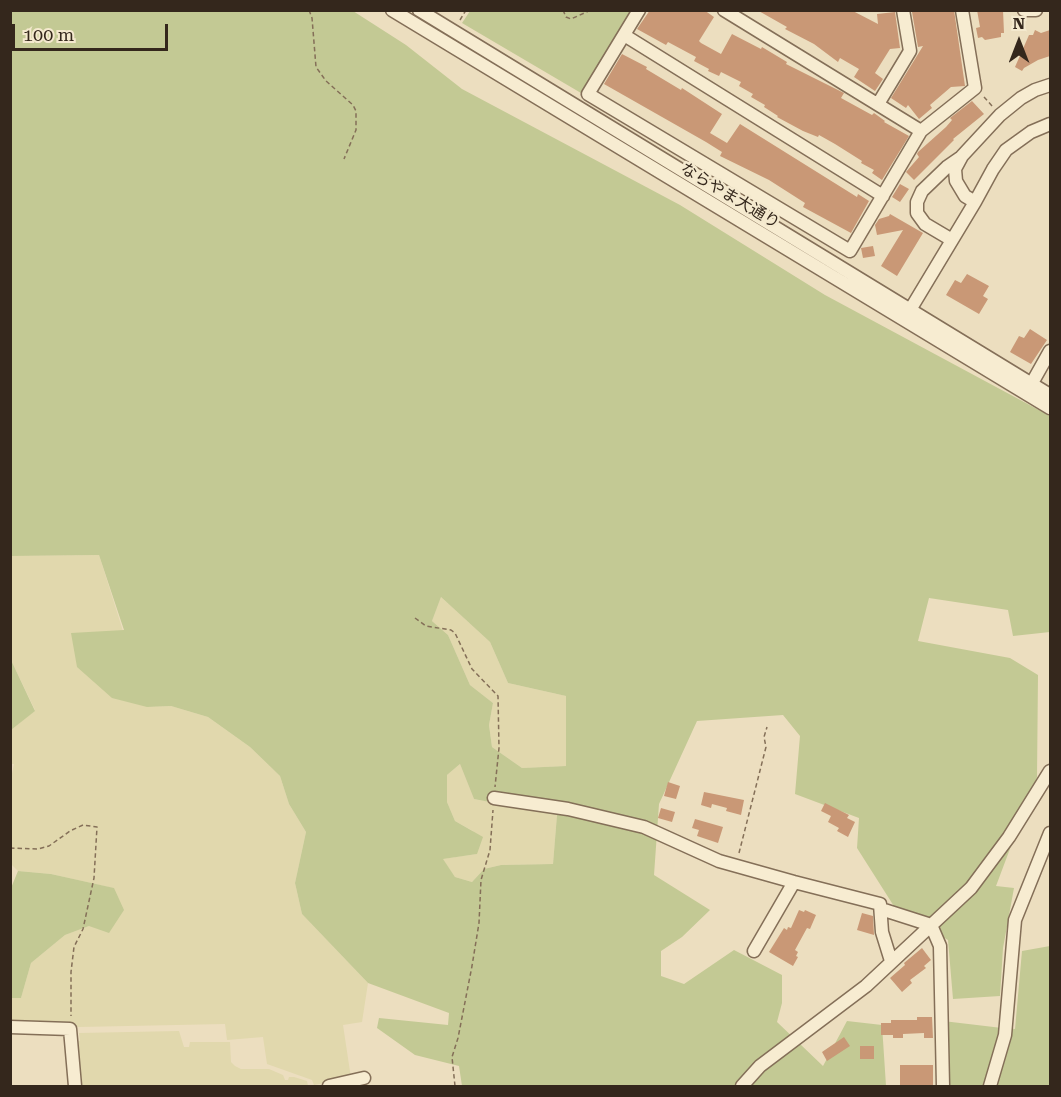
<!DOCTYPE html>
<meta charset="utf-8">
<style>
body{margin:0}
#map{position:relative;width:1061px;height:1097px;overflow:hidden;background:#ecdebf;font-family:"Roboto Serif",serif}
canvas{display:block}
.frame{position:absolute;inset:0;border:12px solid #34271c;pointer-events:none}
.north{position:absolute;left:989px;top:12px;width:60px;height:60px;-webkit-text-stroke:4px #f4e9ce;paint-order:stroke;rotate:0deg;font-size:16px;font-weight:700;line-height:24px;text-align:center;color:#34271c}
.north::after{content:'';display:block;margin:auto;width:21px;height:27px;background:#34271c;clip-path:polygon(50% 0,100% 100%,50% 72%,0 100%)}
.scale{position:absolute;left:12px;top:24px;width:156px;height:27px;box-sizing:border-box;border:3px solid #34271c;border-top:0;padding-left:8px;font-size:18px;line-height:21px;white-space:nowrap;color:#34271c;-webkit-text-stroke:4px #f4e9ce;paint-order:stroke}
</style>
<div id="map">
<canvas width="1061" height="1097"></canvas>
<div class="frame"></div>
<div class="north">N</div>
<div class="scale">100 m</div>
</div>
<script>
const context = document.querySelector('canvas').getContext('2d');
context.lineJoin = 'round';
function paint(path, color) {
  context.fillStyle = color;
  context.fill(path, 'evenodd');
}
function toPath(rows) {
  const path = new Path2D();
  for (const r of rows) {
    path.moveTo(r[0], r[1]);
    for (let i = 2; i < r.length; i += 2) path.lineTo(r[i], r[i + 1]);
  }
  return path;
}
function strokePath(path, color, width, dash) {
  context.strokeStyle = color;
  context.lineWidth = width;
  context.lineCap = dash ? 'butt' : 'round';
  context.setLineDash(dash || []);
  context.stroke(path);
}
function write(font, color, halo, rows, align = 'center') {
  context.font = font + ' "Roboto Serif","Noto Sans JP",serif';
  context.lineWidth = 5;
  context.setLineDash([]);
  context.textBaseline = 'middle';
  context.strokeStyle = halo;
  context.fillStyle = color;
  for (const [text, x, y, turn = 0] of rows) {
    context.save();
    context.translate(x, y);
    context.rotate((+turn || 0) * Math.PI / 180);
    context.textAlign = isNaN(turn) ? turn : align;
    if (halo) context.strokeText(text, 0, 0);
    context.fillText(text, 0, 0);
    context.restore();
  }
}
paint(toPath([
 [99,555,147,707,171,706,208,717,250,747,280,776,289,804,306,832,295,883,302,914,368,983,362,1022,343,1025,351,1078,314,1085,312,1080,267,1064,263,1037,227,1040,225,1024,79,1027,11,1024,11,998,21,998,31,963,65,935,89,926,113,888,51,874,18,871,11,864,10,783,14,764,11,764,11,730,35,710,11,660,11,556],
 [441,597,490,642,508,683,566,696,566,766,522,768,492,747,489,725,493,703,470,685,448,635,432,621],
 [460,764,474,799,557,815,553,864,501,865,484,869,472,882,455,877,442,859,477,854,473,831,455,821,447,802,447,775],
 [179,1031,184,1047,189,1047,190,1042,230,1042,231,1062,235,1066,241,1069,269,1069,283,1075,285,1080,288,1080,289,1077,294,1077,307,1081,308,1086,77,1086,75,1042,80,1041,79,1033]
]), '#e1d8ad');
paint(toPath([
 [10,11,353,11,406,45,462,89,680,205,825,295,1050,416,1050,632,1013,636,1008,610,929,598,918,641,1010,658,1038,675,1037,777,996,886,1014,888,1003,948,1000,996,953,999,948,940,897,911,857,848,859,818,795,794,800,736,783,715,697,721,659,804,654,875,710,910,682,937,661,951,661,976,684,984,734,950,782,975,782,1003,777,1022,823,1066,847,1021,882,1025,886,1086,462,1086,459,1066,415,1055,377,1028,379,1018,448,1025,449,1013,368,983,302,914,295,883,306,832,289,804,280,776,250,747,208,717,171,706,147,707,112,698,77,667,71,633,124,630,99,555,11,556],
 [441,597,490,642,508,683,566,696,566,766,522,768,492,747,489,725,493,703,470,685,448,635,432,621],
 [460,764,474,799,557,815,553,864,501,865,484,869,472,882,455,877,443,859,477,854,483,837,455,821,447,802,447,775],
 [470,11,470,10,631,11,581,93,462,23],
 [11,660,35,711,11,730,10,730],
 [18,871,51,874,114,888,124,910,109,933,89,926,65,935,31,963,21,998,11,998,11,888],
 [1050,946,1050,1086,992,1086,1007,1028,1015,1029,1022,951],
 [943,1021,1002,1028,986,1086,946,1086]
]), '#c3c994');
paint(toPath([
 [650,10,704,10,714,17,699,41,701,43,721,54,732,34,761,49,762,47,787,62,786,64,844,93,841,98,872,115,874,113,885,121,884,122,909,136,882,180,872,173,874,170,861,163,862,161,835,144,819,135,818,137,803,131,777,117,778,116,764,107,765,105,751,97,753,94,739,86,741,82,721,72,719,76,708,71,709,69,694,61,696,57,668,42,666,45,637,29],
 [757,10,851,10,878,24,877,14,895,12,900,48,890,49,875,73,883,79,875,91,854,77,859,69,840,58,838,62,814,44,785,29,787,27],
 [922,10,954,10,965,86,951,87,930,105,932,108,919,119,908,105,906,108,891,98,923,46,918,47,912,12],
 [977,10,1003,10,1004,33,1001,33,1001,37,985,40,982,37,978,38,976,28,980,27],
 [1035,30,1041,33,1050,30,1050,56,1038,60,1024,68,1022,71,1015,67,1029,35,1033,35],
 [622,54,647,67,646,69,681,90,682,88,722,114,710,133,727,143,740,124,857,197,858,194,869,201,851,233,803,207,805,203,769,180,720,156,722,152,706,142,604,84],
 [972,101,984,114,953,139,954,140,914,180,906,172,919,157,917,154,918,152,946,127,952,120,950,118],
 [900,184,909,189,900,202,892,197],
 [890,214,923,233,897,276,881,266,903,230,877,235,875,225,879,219,889,216],
 [873,246,875,256,863,258,861,248],
 [967,274,989,286,983,296,988,299,979,314,946,295,955,280,961,283],
 [1030,329,1047,340,1031,364,1010,352,1019,336,1024,338],
 [668,782,680,786,676,799,664,796],
 [704,792,744,800,741,815,726,811,727,808,712,804,711,808,701,805],
 [825,803,849,815,847,818,855,822,848,837,837,831,839,828,828,822,831,816,821,811],
 [661,808,675,812,672,822,658,818],
 [695,819,723,827,718,843,697,836,699,830,692,828],
 [799,910,804,912,805,910,816,915,810,929,807,928,795,950,798,952,796,956,798,957,793,966,769,952,784,928,787,930,788,927,791,928],
 [862,913,873,916,874,935,857,930],
 [922,948,931,960,924,966,926,968,910,980,912,983,902,992,890,978,905,965,904,963],
 [917,1017,932,1017,933,1038,924,1038,924,1033,903,1034,903,1038,893,1038,893,1035,881,1035,881,1023,891,1023,891,1020,917,1020],
 [844,1037,850,1046,827,1061,822,1052],
 [860,1046,874,1046,874,1059,860,1059],
 [900,1065,933,1065,933,1086,900,1086]
]), '#c99876');
const minor = toPath([
 [392,10,1050,408],
 [419,10,1050,395],
 [639,10,588,94,850,251,921,131,975,88,962,10],
 [724,10,921,131],
 [1024,10,1036,10],
 [624,35,883,196],
 [878,104,910,51,903,10],
 [975,202,965,196,956,181,955,169,962,156,1000,115,1021,98,1035,90,1050,85],
 [952,240,925,224,917,213,917,202,922,191,947,167,960,158],
 [907,315,975,202,993,169,1006,150,1031,132,1050,124],
 [1032,383,1050,351],
 [494,798,568,809,644,827,719,861,794,882,880,904,882,932,891,961],
 [881,909,931,925,940,946,943,1086],
 [754,951,794,882],
 [10,1027,70,1029,75,1086],
 [329,1086,364,1078],
 [742,1086,760,1066,866,986,971,888,1009,837,1050,771],
 [990,1086,1005,1035,1015,920,1050,833]
]);
strokePath(minor, '#846f58', 15);
strokePath(toPath([
 [309,10,312,18,316,67,326,81,353,105,356,111,356,130,344,159],
 [563,10,566,17,571,19,591,10],
 [460,20,466,10],
 [984,97,993,107],
 [415,618,426,626,451,630,455,633,472,669,498,696,499,748,495,787],
 [10,848,38,849,49,846,70,831,83,825,97,827,94,878,83,929,74,947,71,972,71,1016],
 [739,853,766,747,764,737,767,727],
 [455,1086,452,1057,458,1038,472,966,479,923,481,880,490,850,493,810]
]), '#846f58', 1.5, [4.5, 3]);
strokePath(minor, '#f7ecd1', 12);
write('16px', '#34271c', '#f4e9ce', [
 ["ならやま大通り",730,196,31]
]);
</script>
